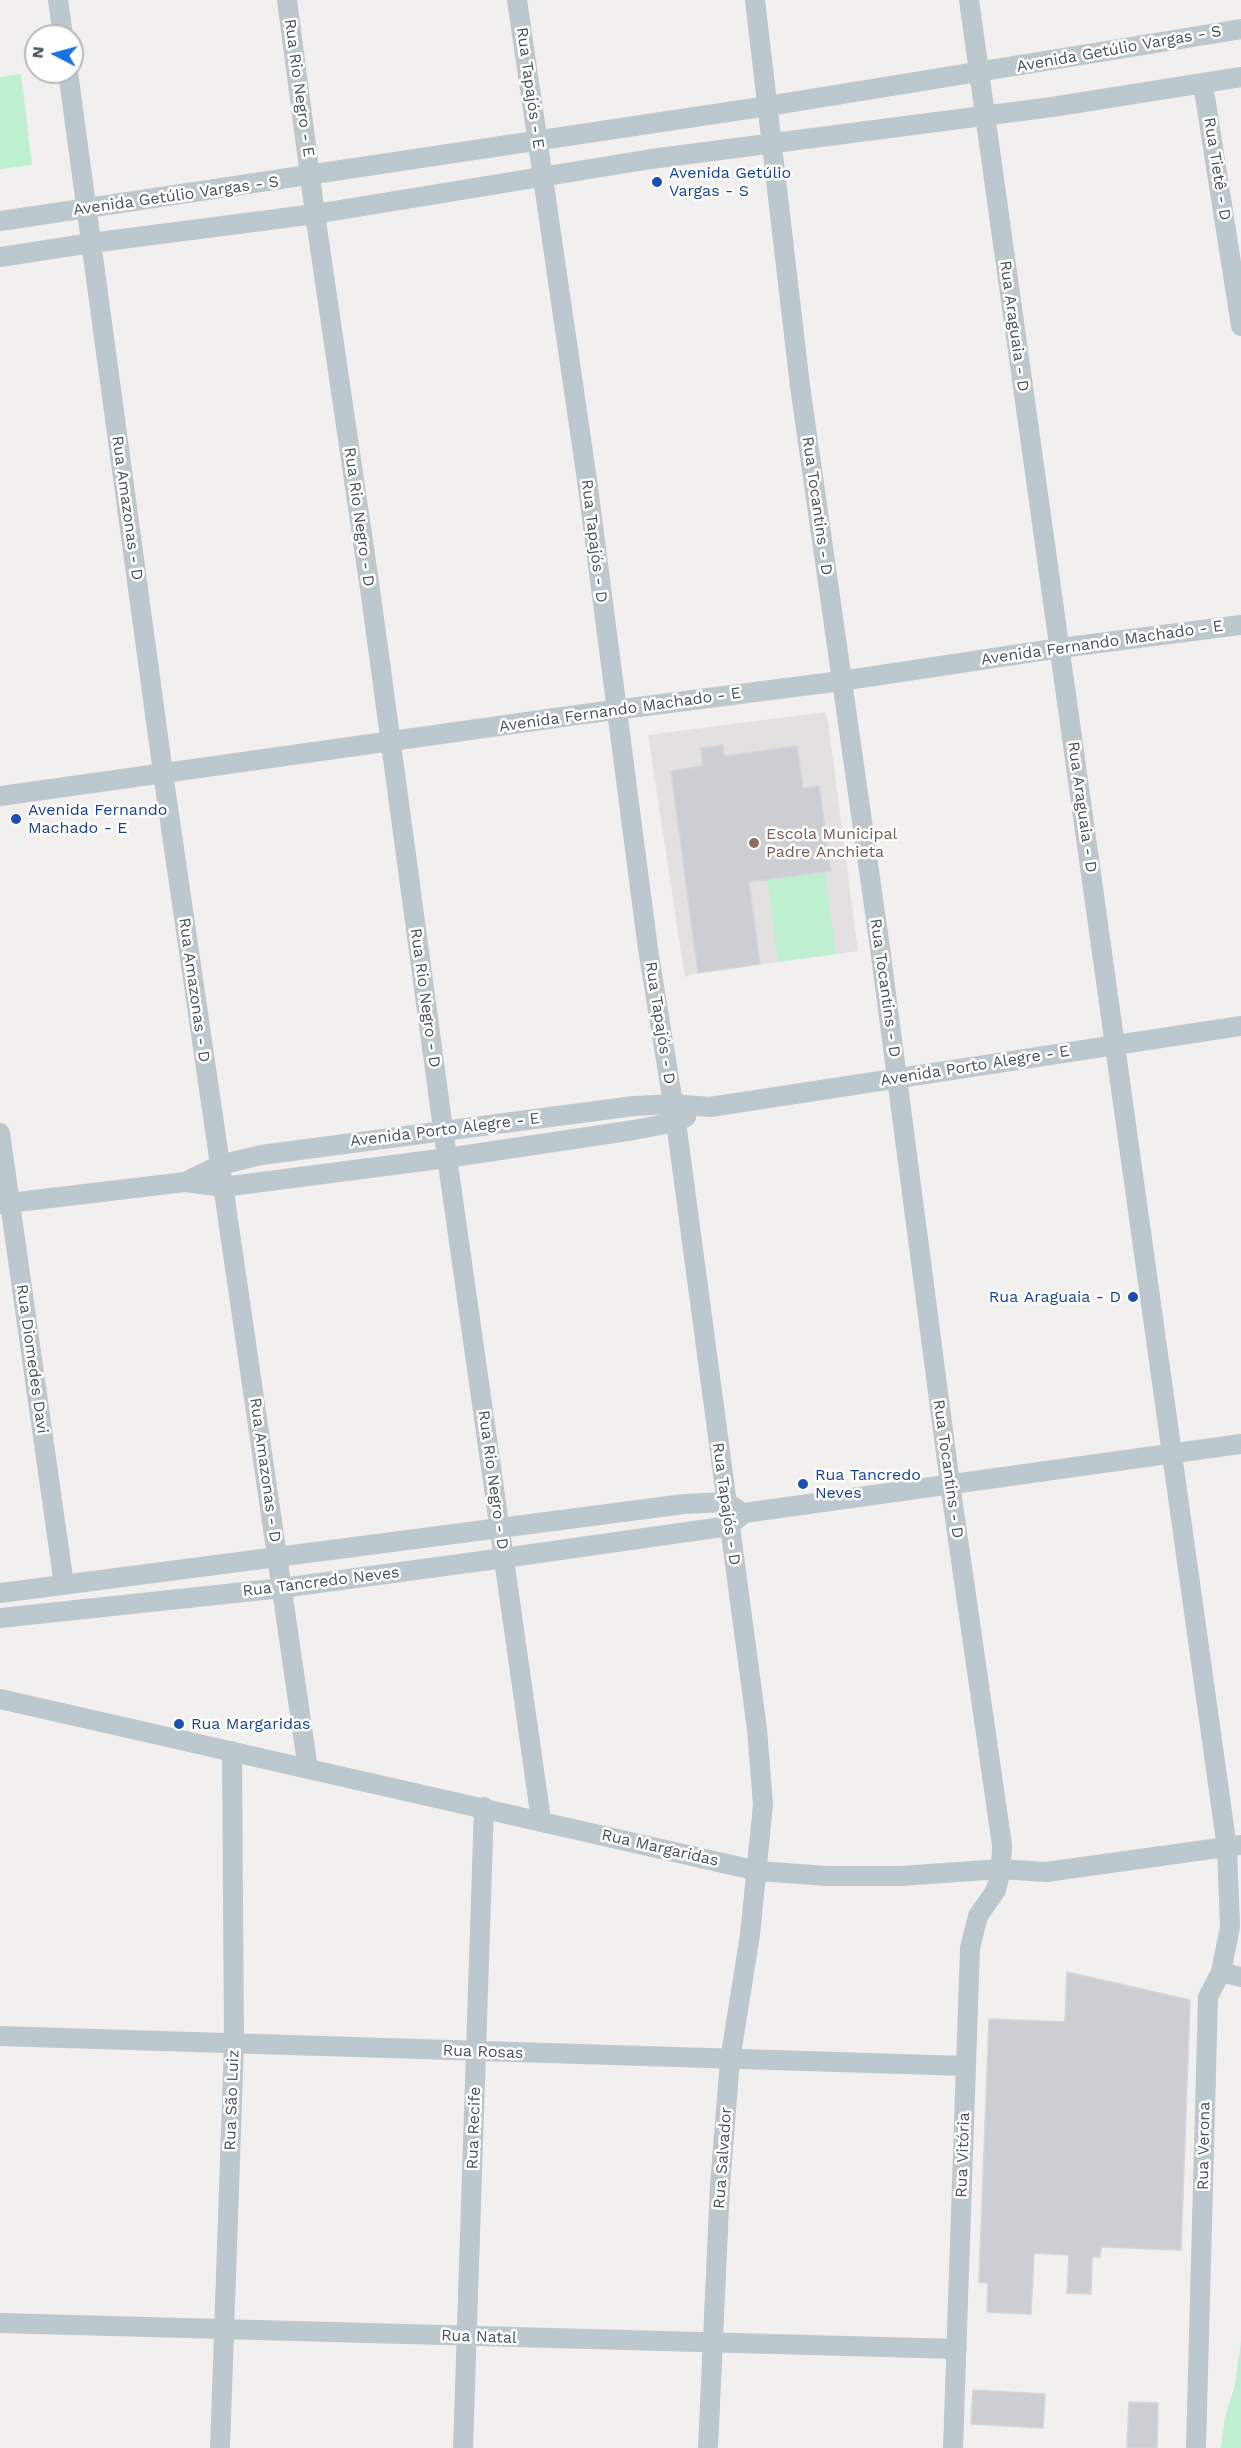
<!DOCTYPE html>
<meta charset="utf-8">
<style>
body{margin:0}
#map{position:relative;width:1241px;height:2448px;overflow:hidden;background:#f2efef;font-family:"Work Sans",sans-serif}
canvas{display:block}
.north{position:absolute;left:24px;top:24px;width:60px;height:60px;box-sizing:border-box;background:#fff;border:2px solid #b5babe;border-radius:50%;rotate:276deg;font-size:16px;font-weight:700;line-height:24px;text-align:center;color:#47535d}
.north::after{content:'';display:block;margin:auto;width:21px;height:27px;background:#1a72e1;clip-path:polygon(50% 0,100% 100%,50% 72%,0 100%)}
</style>
<div id="map">
<canvas width="1241" height="2448"></canvas>
<div class="north">N</div>
</div>
<script>
const context = document.querySelector('canvas').getContext('2d');
context.lineJoin = 'round';
function paint(path, color) {
  context.fillStyle = color;
  context.fill(path, 'evenodd');
}
function toPath(rows) {
  const path = new Path2D();
  for (const r of rows) {
    path.moveTo(r[0], r[1]);
    for (let i = 2; i < r.length; i += 2) path.lineTo(r[i], r[i + 1]);
  }
  return path;
}
function strokePath(path, color, width, dash) {
  context.strokeStyle = color;
  context.lineWidth = width;
  context.lineCap = dash ? 'butt' : 'round';
  context.setLineDash(dash || []);
  context.stroke(path);
}
function write(font, color, halo, rows, align = 'center') {
  context.font = font + ' "Work Sans",sans-serif';
  context.lineWidth = 5;
  context.setLineDash([]);
  context.textBaseline = 'middle';
  context.strokeStyle = halo;
  context.fillStyle = color;
  for (const [text, x, y, turn = 0] of rows) {
    context.save();
    context.translate(x, y);
    context.rotate((+turn || 0) * Math.PI / 180);
    context.textAlign = isNaN(turn) ? turn : align;
    if (halo) context.strokeText(text, 0, 0);
    context.fillText(text, 0, 0);
    context.restore();
  }
}
paint(toPath([
 [825,712,828,721,858,951,698,973,685,977,648,735]
]), '#e3e0e1');
paint(toPath([
 [21,74,32,165,0,169,0,77],
 [825,871,836,954,778,962,767,879],
 [1241,2342,1241,2448,1221,2448,1225,2417,1235,2385]
]), '#beefd1');
const building = toPath([
 [723,745,724,756,797,746,803,788,819,786,831,871,749,882,760,964,698,973,671,771,703,766,701,748,723,745],
 [1067,1972,1190,2000,1181,2250,1101,2247,1100,2257,1092,2257,1091,2294,1067,2293,1069,2255,1034,2253,1031,2314,987,2312,988,2283,979,2282,989,2019,1065,2022,1067,1972],
 [973,2390,1045,2394,1043,2428,971,2424,973,2390],
 [1129,2402,1158,2403,1157,2448,1127,2448,1129,2402]
]);
paint(building, '#ccced4');
strokePath(building, '#d3d5db', 1.5);
strokePath(toPath([
 [58,0,63,36],
 [287,0,315,214,371,596,443,1129,541,1820],
 [517,0,587,480,648,949,676,1122,757,1729,763,1805,750,1935,730,2060,720,2185,708,2448],
 [755,0,800,386,880,948,950,1484,1002,1845,1001,1869,996,1890,978,1916,970,1948,953,2448],
 [969,0,1227,1848,1230,1927,1221,1972,1208,1997,1196,2448],
 [68,72,163,773,308,1769],
 [1203,84,1241,326],
 [0,221,768,106,1241,29],
 [0,257,91,243,315,214,651,159,1052,107,1241,77],
 [0,796,584,714,841,681,1060,648,1241,625],
 [0,1133,64,1585],
 [185,1182,220,1165,261,1155,634,1106,673,1104,710,1107,1241,1026],
 [0,1204,185,1182,223,1187,447,1158,634,1130,676,1122,686,1117],
 [0,1593,684,1504,726,1502,737,1509],
 [0,1618,282,1588,504,1558,729,1526,744,1513,1241,1444],
 [0,1699,758,1871,827,1876,901,1876,1001,1869,1046,1872,1241,1845],
 [1221,1972,1241,1977],
 [0,2036,966,2066],
 [0,2323,957,2349],
 [220,2448,234,2044,232,1751],
 [463,2448,484,1807]
]), '#bdc7ce', 20);
for (const [x, y, r, color] of [
 [657,182,6,"#1a4fb4"],
 [16,819,6,"#1a4fb4"],
 [754,843,6,"#8d6e63"],
 [1133,1297,6,"#1a4fb4"],
 [803,1484,6,"#1a4fb4"],
 [179,1724,6,"#1a4fb4"]
]) {
  const dot = new Path2D();
  dot.arc(x, y, r, 0, 2 * Math.PI);
  context.fillStyle = color;
  context.fill(dot);
  strokePath(dot, '#fff', 2);
}
write('16px', '#47535d', '#fff', [
 ["Avenida Getúlio Vargas - S",1119,49,-10],
 ["Rua Rio Negro - E",299,88,82],
 ["Rua Tapajós - E",530,88,82],
 ["Rua Tietê - D",1217,169,81],
 ["Avenida Getúlio Vargas - S",176,196,-8],
 ["Rua Araguaia - D",1014,326,82],
 ["Rua Tocantins - D",817,506,82],
 ["Rua Amazonas - D",127,508,82],
 ["Rua Rio Negro - D",359,517,82],
 ["Rua Tapajós - D",594,541,83],
 ["Avenida Fernando Machado - E",1102,643,-8],
 ["Avenida Fernando Machado - E",620,710,-8],
 ["Rua Araguaia - D",1082,807,82],
 ["Rua Tocantins - D",885,988,82],
 ["Rua Amazonas - D",194,990,82],
 ["Rua Rio Negro - D",425,998,82],
 ["Rua Tapajós - D",660,1023,81],
 ["Avenida Porto Alegre - E",975,1066,-9],
 ["Avenida Porto Alegre - E",445,1130,-7],
 ["Rua Diomedes Davi",32,1359,82],
 ["Rua Tocantins - D",948,1469,82],
 ["Rua Amazonas - D",265,1470,82],
 ["Rua Rio Negro - D",493,1480,82],
 ["Rua Tapajós - D",726,1504,82],
 ["Rua Tancredo Neves",321,1582,-7],
 ["Rua Margaridas",660,1848,13],
 ["Rua Rosas",483,2052,2],
 ["Rua São Luiz",232,2100,-88],
 ["Rua Recife",474,2128,-88],
 ["Rua Verona",1204,2146,-89],
 ["Rua Vitória",963,2155,-88],
 ["Rua Salvador",723,2158,-86],
 ["Rua Natal",479,2337,2]
]);
write('16px', '#164399', '#fff', [
 ["Avenida Getúlio",669,173],
 ["Vargas - S",669,191],
 ["Avenida Fernando",28,810],
 ["Machado - E",28,828],
 ["Rua Araguaia - D",1121,1297,"right"],
 ["Rua Tancredo",815,1475],
 ["Neves",815,1493],
 ["Rua Margaridas",191,1724]
], 'left');
write('16px', '#785e54', '#fff', [
 ["Escola Municipal",766,834],
 ["Padre Anchieta",766,852]
], 'left');
</script>
